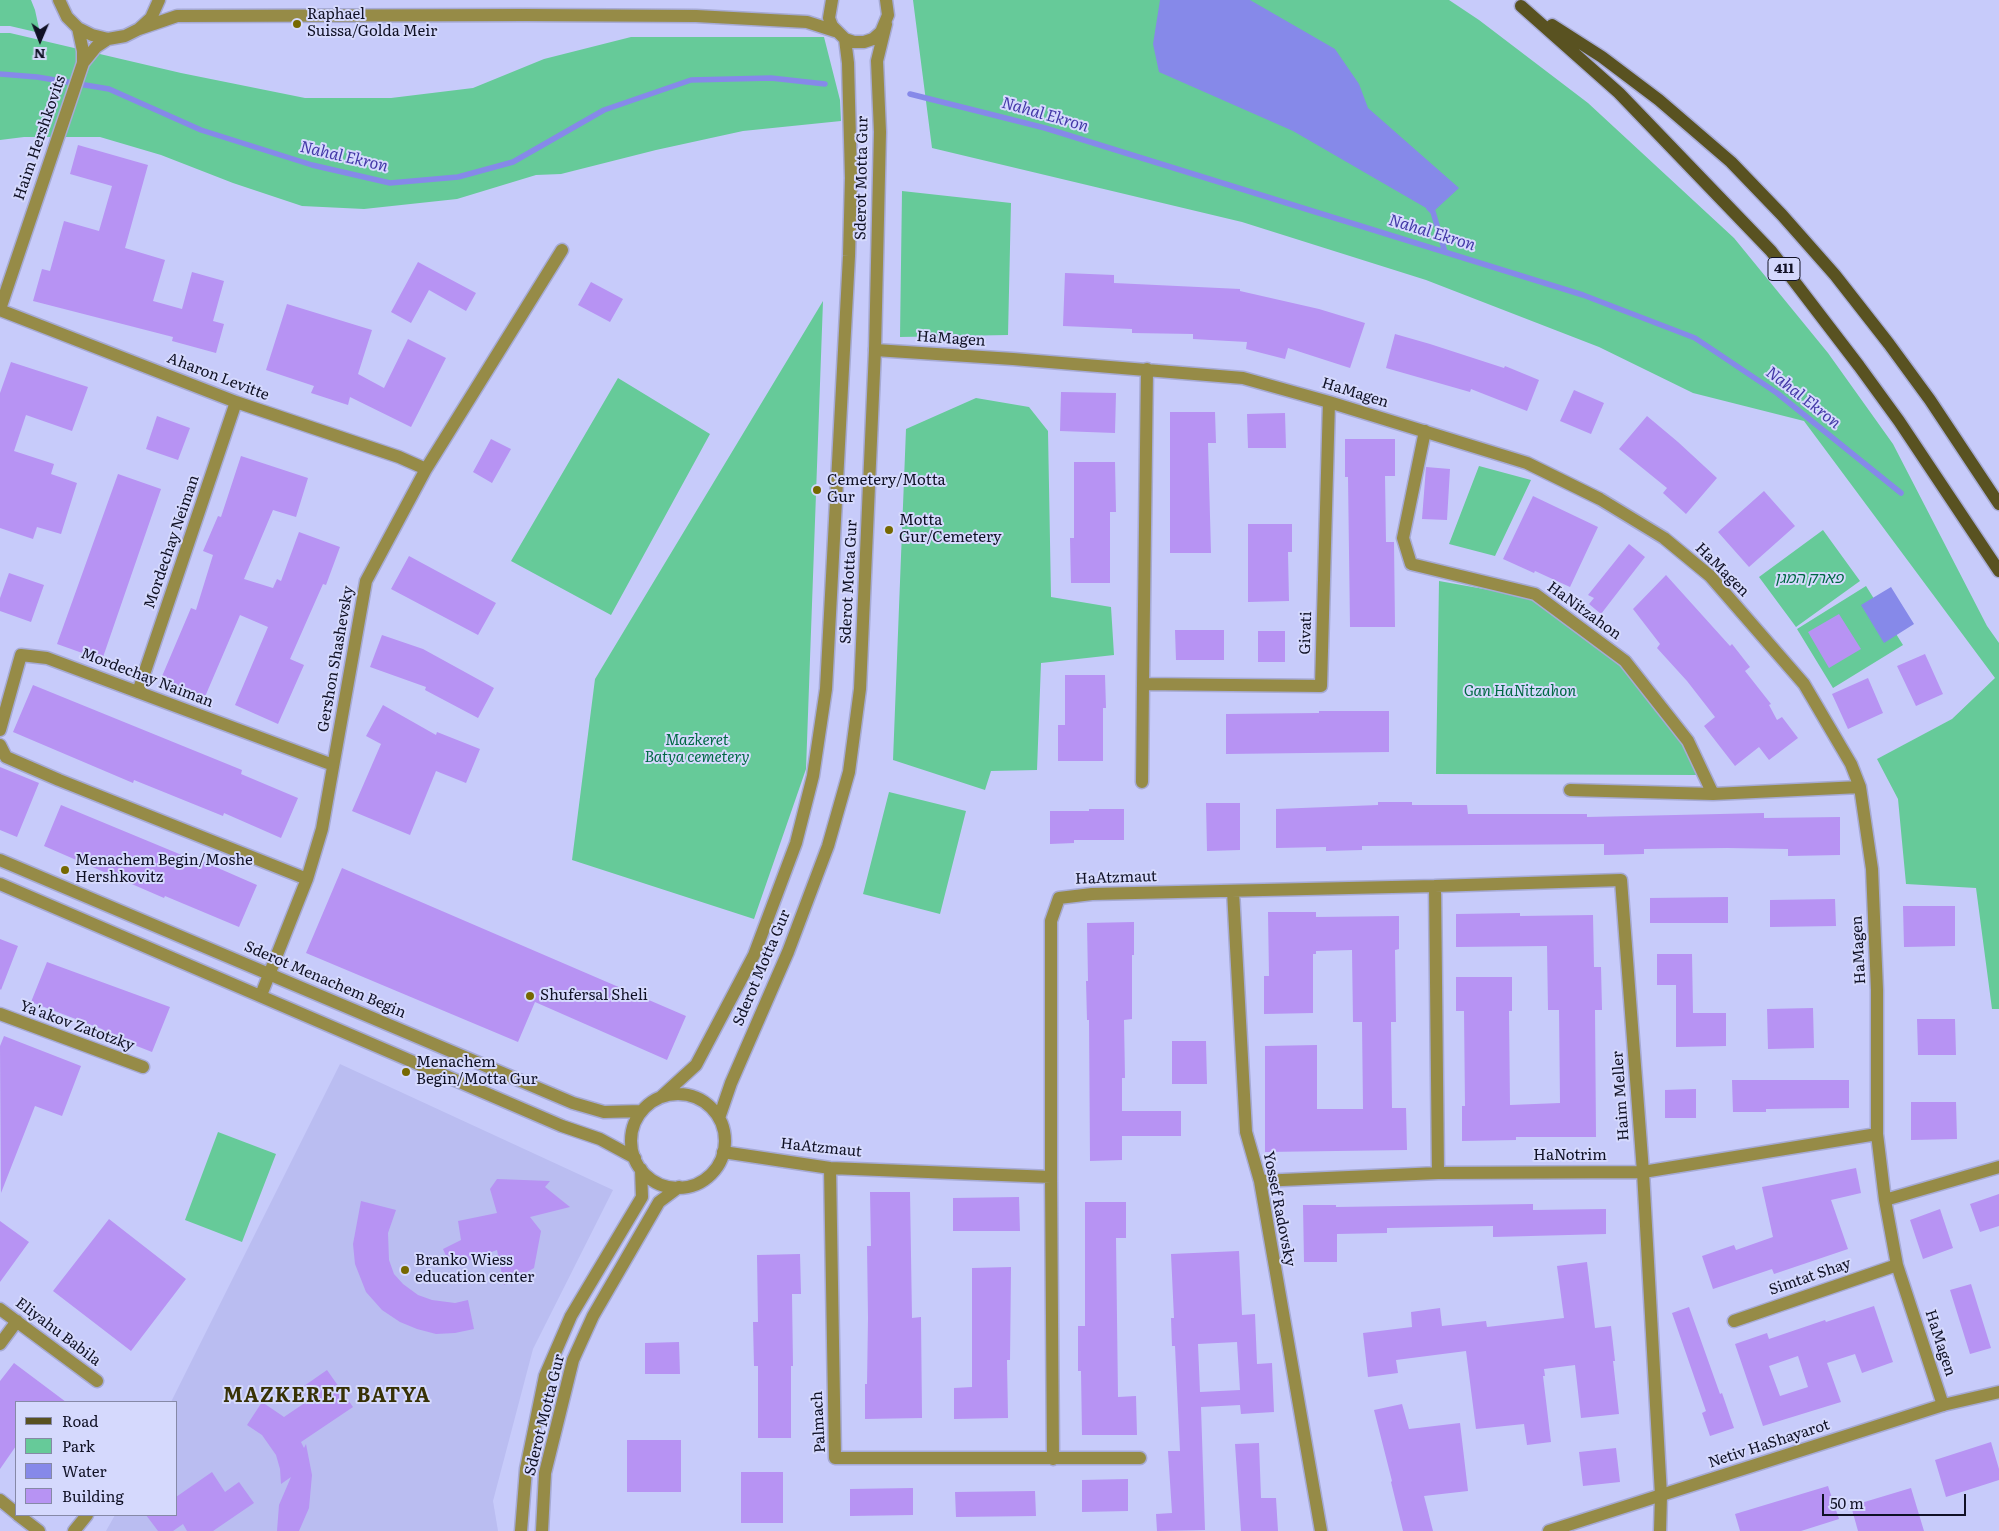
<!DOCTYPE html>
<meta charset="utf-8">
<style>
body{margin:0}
#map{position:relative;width:1999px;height:1531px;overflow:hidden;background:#c7cbfa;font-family:Literata,serif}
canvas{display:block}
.legend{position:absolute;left:15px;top:1401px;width:162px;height:115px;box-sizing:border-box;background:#d5d9fd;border:1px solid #8689a7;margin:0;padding:6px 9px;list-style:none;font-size:15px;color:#101125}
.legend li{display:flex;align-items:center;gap:10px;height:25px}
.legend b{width:25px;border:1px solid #8689a7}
.north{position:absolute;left:15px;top:15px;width:50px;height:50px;-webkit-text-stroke:4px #d5d9fd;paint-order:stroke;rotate:181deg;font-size:14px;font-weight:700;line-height:20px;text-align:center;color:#101125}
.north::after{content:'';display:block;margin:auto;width:18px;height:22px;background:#101125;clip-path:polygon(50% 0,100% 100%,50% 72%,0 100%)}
.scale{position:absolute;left:1822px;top:1494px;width:144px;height:22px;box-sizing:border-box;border:2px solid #101125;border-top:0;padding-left:6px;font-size:15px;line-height:18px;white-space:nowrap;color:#101125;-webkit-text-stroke:4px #d5d9fd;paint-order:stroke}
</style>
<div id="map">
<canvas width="1999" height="1531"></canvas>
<ul class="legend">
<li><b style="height:6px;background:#595221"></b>Road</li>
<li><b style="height:14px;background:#66ca99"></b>Park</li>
<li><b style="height:14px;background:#8689e9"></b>Water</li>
<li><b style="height:14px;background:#b793f3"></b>Building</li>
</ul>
<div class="north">N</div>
<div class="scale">50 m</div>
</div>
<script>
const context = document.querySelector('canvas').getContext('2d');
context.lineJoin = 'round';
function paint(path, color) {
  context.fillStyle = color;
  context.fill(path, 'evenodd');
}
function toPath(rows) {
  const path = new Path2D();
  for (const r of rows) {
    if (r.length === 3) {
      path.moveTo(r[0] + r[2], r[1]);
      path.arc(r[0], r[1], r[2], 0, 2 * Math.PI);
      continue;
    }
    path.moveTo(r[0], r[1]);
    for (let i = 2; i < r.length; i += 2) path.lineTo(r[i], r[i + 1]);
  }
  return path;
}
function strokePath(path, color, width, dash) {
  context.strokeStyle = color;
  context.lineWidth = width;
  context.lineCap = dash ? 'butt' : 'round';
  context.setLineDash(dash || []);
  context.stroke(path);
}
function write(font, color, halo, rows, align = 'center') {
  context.font = font + ' Literata,"Noto Sans Hebrew",serif';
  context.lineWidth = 4;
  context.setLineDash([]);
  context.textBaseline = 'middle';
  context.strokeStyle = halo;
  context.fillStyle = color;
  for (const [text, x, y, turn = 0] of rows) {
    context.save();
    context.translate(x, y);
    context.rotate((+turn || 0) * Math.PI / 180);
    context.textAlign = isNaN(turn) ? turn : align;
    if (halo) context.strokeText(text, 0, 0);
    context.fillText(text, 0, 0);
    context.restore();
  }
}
paint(toPath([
 [340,1064,613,1190,533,1349,493,1501,498,1531,106,1531,115,1515,176,1515,176,1402,171,1402]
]), '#babdf1');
paint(toPath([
 [0,0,31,0,35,10,40,33,10,26,0,26],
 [913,0,1449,0,1479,20,1588,103,1734,238,1828,353,1893,444,1987,626,1999,643,1999,1009,1992,1009,1976,888,1906,884,1898,799,1877,759,1952,719,1995,678,1804,421,1693,393,1599,347,1426,280,1242,222,932,148],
 [0,33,10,33,181,73,305,98,391,98,473,88,544,59,631,37,824,37,840,100,841,121,743,131,656,150,561,174,536,175,457,199,364,209,302,206,233,183,161,155,100,137,24,137,0,140],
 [902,191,1011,203,1008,335,900,337],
 [823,301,806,769,754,919,572,860,595,679],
 [618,378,710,434,611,615,511,561],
 [976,398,1029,407,1048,431,1051,597,1111,607,1114,655,1041,663,1037,770,991,771,985,790,893,760,906,429],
 [1479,466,1531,480,1495,556,1449,544],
 [1823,530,1860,581,1796,627,1759,577],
 [1439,581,1529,597,1624,664,1685,744,1697,775,1436,774],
 [1866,586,1903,645,1833,688,1797,629],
 [889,792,966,811,940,914,863,894],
 [218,1132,276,1154,242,1242,185,1220]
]), '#66ca99');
paint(toPath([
 [1160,0,1250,0,1335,49,1359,84,1368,108,1459,188,1433,212,1293,131,1159,72,1153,44],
 [1891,587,1914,624,1884,643,1861,605]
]), '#8689e9');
strokePath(toPath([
 [0,74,37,77,109,89,201,130,312,165,390,183,458,177,513,162,604,110,691,80,771,78,825,84],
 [910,94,1045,128,1583,295,1695,338,1777,393,1901,493],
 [1429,208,1433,212,1445,252]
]), '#8689e9', 5.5);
paint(toPath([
 [78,145,148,165,125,248,165,260,153,301,182,309,192,272,224,281,213,321,224,324,216,353,172,341,173,337,33,301,42,269,50,271,64,221,99,231,112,186,70,174],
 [418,262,476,293,466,311,429,290,411,323,391,312],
 [1065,273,1114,275,1114,283,1240,289,1240,291,1319,309,1365,323,1350,368,1288,348,1285,359,1246,349,1247,342,1193,339,1193,334,1132,333,1132,329,1063,326],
 [591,282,623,299,610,322,578,305],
 [287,304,372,330,358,374,384,388,408,339,446,358,411,427,350,397,348,405,311,393,314,386,266,370],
 [1395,334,1430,344,1504,368,1505,366,1539,380,1527,411,1471,389,1470,392,1386,368],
 [11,362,88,387,72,431,26,415,14,451,54,464,51,474,77,483,61,534,37,527,33,539,0,528,0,393],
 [1574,390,1604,403,1591,434,1560,421],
 [1061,392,1116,393,1115,433,1060,431],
 [1170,412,1215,412,1216,443,1208,443,1211,553,1170,553],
 [1285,413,1286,448,1248,448,1247,414],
 [157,416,190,428,178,460,146,449],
 [1647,416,1678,442,1717,478,1686,514,1663,493,1667,488,1619,449],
 [491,439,511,449,492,483,473,472],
 [1345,439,1395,439,1395,476,1385,476,1386,542,1394,542,1395,627,1350,627,1348,477,1345,477],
 [241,456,308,478,296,517,273,510,244,579,273,588,277,579,281,581,299,532,340,547,326,585,323,584,290,659,304,665,278,724,235,705,268,627,240,615,204,699,160,681,191,608,196,610,213,555,203,551,218,516,221,517],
 [1074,462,1115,462,1116,512,1110,512,1110,583,1071,583,1070,538,1074,538],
 [1426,467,1450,469,1447,520,1422,519],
 [118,474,161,489,102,660,57,644],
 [1764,491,1795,526,1749,567,1718,532],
 [1533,496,1598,527,1570,587,1535,571,1534,573,1503,559],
 [1248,524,1292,524,1292,552,1288,552,1289,601,1248,602],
 [1629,544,1645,557,1601,614,1589,604,1594,598,1588,595],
 [409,556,496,603,478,635,391,589],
 [9,573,44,585,31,622,0,611,0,598],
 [1666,575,1730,646,1732,644,1750,667,1745,671,1771,704,1769,705,1777,720,1782,717,1798,738,1769,760,1759,747,1735,766,1704,726,1715,717,1687,681,1657,648,1660,644,1633,609],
 [1839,614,1861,649,1829,668,1808,632],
 [1175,630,1224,630,1224,660,1176,660],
 [1258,631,1285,631,1285,662,1258,662],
 [382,635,423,649,494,688,478,718,425,690,426,687,370,667],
 [1925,654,1943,694,1916,706,1897,666],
 [1065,675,1105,675,1106,708,1103,708,1103,761,1058,761,1058,725,1065,725],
 [1868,678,1883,713,1848,729,1832,694],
 [33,685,242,770,241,774,298,798,281,838,224,813,223,816,134,780,133,783,13,732],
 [383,705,436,735,437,732,480,749,466,783,436,771,410,835,352,811,381,744,366,736],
 [1319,711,1389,711,1389,752,1226,754,1226,714,1319,713],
 [0,767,39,783,17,837,0,830],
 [1378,802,1412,802,1412,805,1467,805,1468,814,1587,814,1587,817,1764,813,1764,818,1840,817,1840,855,1788,856,1788,849,1727,848,1644,849,1644,854,1604,855,1604,844,1362,846,1362,850,1326,851,1326,847,1276,848,1276,809,1378,805],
 [1206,803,1240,803,1240,850,1207,851],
 [61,805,201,863,202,861,257,885,239,927,165,896,164,898,44,846],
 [1089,809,1124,809,1124,840,1074,840,1074,843,1050,844,1050,811,1089,811],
 [342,868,686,1016,667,1060,535,1002,518,1042,306,953],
 [1728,897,1728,923,1650,923,1650,898],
 [1835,899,1836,926,1770,927,1770,900],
 [1903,906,1955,906,1955,946,1904,947],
 [1268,912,1316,912,1316,917,1399,916,1399,949,1395,950,1396,1022,1391,1022,1392,1108,1406,1108,1407,1150,1265,1152,1265,1046,1317,1045,1317,1109,1363,1109,1362,1022,1353,1022,1352,950,1316,951,1316,954,1313,954,1313,1013,1264,1014,1264,976,1269,976],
 [1520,913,1520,916,1593,915,1594,967,1601,967,1602,1010,1595,1010,1596,1137,1516,1137,1516,1140,1462,1141,1462,1106,1465,1106,1464,1011,1456,1011,1456,977,1512,977,1512,1011,1509,1011,1510,1105,1560,1103,1559,1010,1548,1010,1547,946,1456,947,1456,914],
 [1134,922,1134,955,1132,955,1132,1019,1124,1020,1125,1078,1122,1078,1122,1111,1181,1111,1181,1136,1122,1136,1122,1160,1090,1161,1089,1020,1087,1020,1086,981,1088,981,1087,923],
 [0,939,18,946,1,990,0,989],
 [1657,954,1692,954,1693,1013,1726,1013,1726,1046,1676,1047,1676,985,1657,985],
 [47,962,170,1007,152,1052,101,1032,102,1029,31,1002],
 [1813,1008,1814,1048,1768,1049,1767,1009],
 [1917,1019,1955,1019,1956,1055,1918,1055],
 [4,1036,81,1066,62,1116,35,1106,1,1193,0,1046],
 [1172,1041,1206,1041,1207,1084,1172,1084],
 [1732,1080,1849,1080,1849,1108,1766,1109,1766,1112,1733,1112],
 [1696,1089,1696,1118,1665,1118,1665,1090],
 [1911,1102,1956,1102,1957,1139,1911,1140],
 [1856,1168,1861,1193,1831,1200,1848,1249,1774,1274,1772,1269,1713,1289,1702,1256,1734,1245,1736,1250,1773,1237,1762,1187],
 [497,1179,550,1181,545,1187,570,1207,530,1217,541,1231,534,1268,504,1285,497,1250,451,1267,443,1249,461,1240,458,1221,497,1213,490,1189],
 [870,1192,910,1192,912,1318,921,1317,922,1418,865,1419,865,1384,867,1384,868,1318,867,1246,871,1246],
 [1999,1194,1999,1226,1980,1232,1970,1204],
 [1019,1197,1020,1231,953,1231,953,1198],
 [361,1201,396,1210,388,1233,389,1260,394,1274,403,1284,418,1295,432,1300,455,1303,468,1300,474,1329,455,1333,436,1334,417,1329,400,1322,382,1310,366,1292,355,1264,353,1244],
 [1085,1202,1126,1202,1126,1238,1116,1238,1118,1397,1136,1396,1137,1435,1082,1435,1081,1371,1078,1371,1078,1326,1085,1326],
 [1533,1204,1533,1210,1606,1209,1606,1234,1493,1237,1493,1226,1387,1228,1387,1233,1337,1234,1337,1262,1304,1262,1303,1205,1336,1205,1336,1207],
 [1940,1209,1953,1248,1923,1259,1910,1220],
 [109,1219,186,1279,131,1351,53,1291],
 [0,1221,29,1242,0,1282],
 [1239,1251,1242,1315,1255,1314,1257,1364,1272,1363,1274,1412,1241,1414,1240,1405,1201,1407,1205,1530,1157,1531,1156,1514,1172,1513,1168,1451,1180,1451,1175,1346,1172,1346,1171,1318,1174,1318,1171,1254],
 [1237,1342,1240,1390,1200,1392,1198,1344],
 [800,1254,801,1294,792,1294,793,1366,791,1366,791,1438,758,1438,758,1366,754,1366,753,1322,758,1322,757,1255],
 [1587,1262,1595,1328,1611,1326,1615,1361,1613,1361,1619,1414,1581,1418,1575,1365,1544,1369,1545,1376,1543,1376,1551,1442,1527,1445,1524,1424,1476,1429,1466,1351,1396,1360,1398,1373,1368,1377,1363,1333,1412,1327,1411,1312,1440,1308,1442,1326,1486,1321,1487,1327,1564,1318,1557,1266],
 [1011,1267,1010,1360,1007,1360,1008,1418,954,1419,954,1388,972,1387,972,1268],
 [1971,1284,1991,1348,1970,1354,1950,1290],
 [1874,1306,1893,1362,1862,1373,1855,1354,1827,1363,1841,1402,1763,1426,1735,1344,1767,1333,1769,1339,1825,1320,1826,1322],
 [1798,1356,1808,1387,1780,1396,1769,1366],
 [1689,1307,1720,1394,1722,1393,1734,1428,1710,1436,1702,1413,1706,1411,1672,1313],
 [679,1342,680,1374,645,1374,645,1343],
 [14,1363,66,1402,16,1402,16,1446,0,1469,0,1381],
 [327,1370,353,1407,301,1442,304,1448,306,1444,312,1475,309,1508,299,1531,277,1531,279,1505,291,1477,281,1484,280,1469,276,1455,262,1435,247,1425,262,1402,284,1417,312,1398,304,1386],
 [1402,1404,1409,1429,1460,1423,1468,1491,1424,1496,1433,1531,1403,1531,1391,1482,1392,1481,1374,1410],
 [627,1440,681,1440,681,1492,627,1492],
 [1991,1442,1999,1469,1999,1480,1946,1497,1935,1460],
 [1259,1443,1261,1498,1276,1498,1278,1531,1241,1531,1235,1444],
 [1616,1448,1620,1482,1583,1486,1579,1452],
 [212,1472,225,1492,239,1482,254,1503,213,1531,187,1531,183,1524,173,1531,158,1531,146,1515,176,1515,176,1497],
 [741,1472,783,1472,783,1523,741,1523],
 [1128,1479,1128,1511,1082,1512,1082,1480],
 [1828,1486,1839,1519,1801,1531,1740,1531,1735,1514],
 [913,1488,913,1515,850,1516,850,1489],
 [1911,1488,1924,1531,1858,1531,1851,1506],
 [1035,1491,1036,1516,956,1517,955,1492]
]), '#b793f3');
const minor = toPath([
 [0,310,236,402,399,457,426,469],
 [875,350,1013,359,1243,378,1329,402,1527,463,1600,499,1664,538,1710,576,1804,684,1851,764,1860,787,1872,869,1877,990,1877,1134,1885,1200,1897,1265,1943,1405],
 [1147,369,1143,684,1321,686,1329,402],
 [1425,431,1403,538,1411,564,1535,594,1625,661,1688,741,1713,794,1860,787],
 [138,692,236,402],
 [0,730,21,655,47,658,333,765],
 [0,745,6,757,59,780,307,879],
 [1142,782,1143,684],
 [1570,790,1713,794],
 [1435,886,1621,880,1643,1172,1661,1495,1660,1531],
 [1233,891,1246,1132,1260,1181,1321,1531],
 [261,995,307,879,322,829,366,581,426,469,562,250],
 [0,1014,143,1067],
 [723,1152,830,1168,1051,1177,1051,921,1059,898,1092,894,1435,886,1438,1173],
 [830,1168,835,1458,1140,1458],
 [1051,1177,1053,1459],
 [1260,1181,1438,1173,1643,1172,1877,1134],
 [1885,1200,1999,1167],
 [0,1309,97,1381],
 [1734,1321,1897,1265],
 [0,1344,17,1321],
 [0,1500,16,1513],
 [18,1515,39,1531],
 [74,1531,87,1515]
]);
const tertiary = toPath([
 [59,0,67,17,78,28,92,35,108,39,125,36,139,29,151,18,159,0],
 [832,0,829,18,832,26,845,39,854,42,864,42,873,39,881,32,888,15,886,0],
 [139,29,177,16,525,15,696,16,807,22,835,31],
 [83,63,96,47,108,39],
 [0,309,83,63,83,51,78,28],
 [0,860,573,1103,604,1112,642,1111],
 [0,884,562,1126,600,1139,635,1158],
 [678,1141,47],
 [661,1097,696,1065,754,955,796,843,813,776,826,689,849,256,851,178,848,63,845,39],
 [719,1118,731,1083,788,952,828,846,849,772,860,689,875,350,880,132,877,61,886,24],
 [521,1531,526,1469,545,1376,571,1316,642,1197,641,1169],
 [542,1531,545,1473,573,1360,593,1316,659,1202,679,1187],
 [1549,1531,1943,1405,1999,1392]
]);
const primary = toPath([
 [1521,6,1619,93,1771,251,1859,366,1899,421,1999,571],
 [1552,25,1602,57,1659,100,1731,162,1782,215,1835,275,1889,344,1930,400,1999,504]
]);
strokePath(minor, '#a6aad4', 15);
strokePath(tertiary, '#a6aad4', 15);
strokePath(primary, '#a6aad4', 15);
strokePath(minor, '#968b47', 12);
strokePath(tertiary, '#968b47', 12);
strokePath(primary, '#595221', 12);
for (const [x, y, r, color] of [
 [297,24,5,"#766800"],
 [817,490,5,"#766800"],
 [889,530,5,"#766800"],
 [65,870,5,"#766800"],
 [530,996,5,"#766800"],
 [406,1072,5,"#766800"],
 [405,1270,5,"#766800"]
]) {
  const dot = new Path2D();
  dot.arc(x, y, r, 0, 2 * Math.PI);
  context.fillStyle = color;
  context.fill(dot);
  strokePath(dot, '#d5d9fd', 2);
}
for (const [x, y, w] of [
 [1784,269,32]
]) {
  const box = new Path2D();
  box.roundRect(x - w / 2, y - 11.5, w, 23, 4);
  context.fillStyle = '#d5d9fd';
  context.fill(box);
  strokePath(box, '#101125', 1);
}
write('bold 14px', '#101125', null, [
 ["411",1784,269]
]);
write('15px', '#101125', '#d5d9fd', [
 ["Raphael",307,15],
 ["Suissa/Golda Meir",307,32],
 ["Cemetery/Motta",827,481],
 ["Gur",827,498],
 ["Motta",899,521],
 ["Gur/Cemetery",899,538],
 ["Menachem Begin/Moshe",75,861],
 ["Hershkovitz",75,878],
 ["Shufersal Sheli",540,996],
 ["Menachem",416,1063],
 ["Begin/Motta Gur",416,1080],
 ["Branko Wiess",415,1261],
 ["education center",415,1278]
], 'left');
write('15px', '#101125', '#d5d9fd', [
 ["Haim Hershkovits",40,138,-71],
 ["Sderot Motta Gur",862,178,-89],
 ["HaMagen",951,339,4],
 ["Aharon Levitte",218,377,21],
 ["HaMagen",1355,393,17],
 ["Mordechay Neiman",172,542,-71],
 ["HaMagen",1722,570,45],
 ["Sderot Motta Gur",849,582,-87],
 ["HaNitzahon",1584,611,36],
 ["Givati",1306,633,-88],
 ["Gershon Shashevsky",336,659,-80],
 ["Mordechay Naiman",147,678,21],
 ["HaAtzmaut",1116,878,-2],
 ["HaMagen",1859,950,-93],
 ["Sderot Motta Gur",762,968,-67],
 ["Sderot Menachem Begin",325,980,23],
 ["Ya'akov Zatotzky",77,1026,20],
 ["Haim Meller",1621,1096,-94],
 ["HaAtzmaut",821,1148,6],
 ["HaNotrim",1570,1156],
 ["Yossef Radovsky",1279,1209,79],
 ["Simtat Shay",1810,1277,-19],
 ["Eliyahu Babila",58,1332,37],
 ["HaMagen",1940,1343,72],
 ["Sderot Motta Gur",545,1415,-76],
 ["Palmach",819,1422,-93],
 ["Netiv HaShayarot",1769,1444,-18]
]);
write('italic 15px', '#006843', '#d5d9fd', [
 ["פארק המגן",1809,579],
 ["Gan HaNitzahon",1520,692],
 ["Mazkeret",697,741],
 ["Batya cemetery",697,758]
]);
write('italic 16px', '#4439a8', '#d5d9fd', [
 ["Nahal Ekron",1045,115,16],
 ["Nahal Ekron",344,157,13],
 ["Nahal Ekron",1432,233,17],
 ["Nahal Ekron",1803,398,38]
]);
context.letterSpacing = '1px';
write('bold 20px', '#373105', '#d5d9fd', [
 ["MAZKERET BATYA",327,1396]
]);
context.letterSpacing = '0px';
</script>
